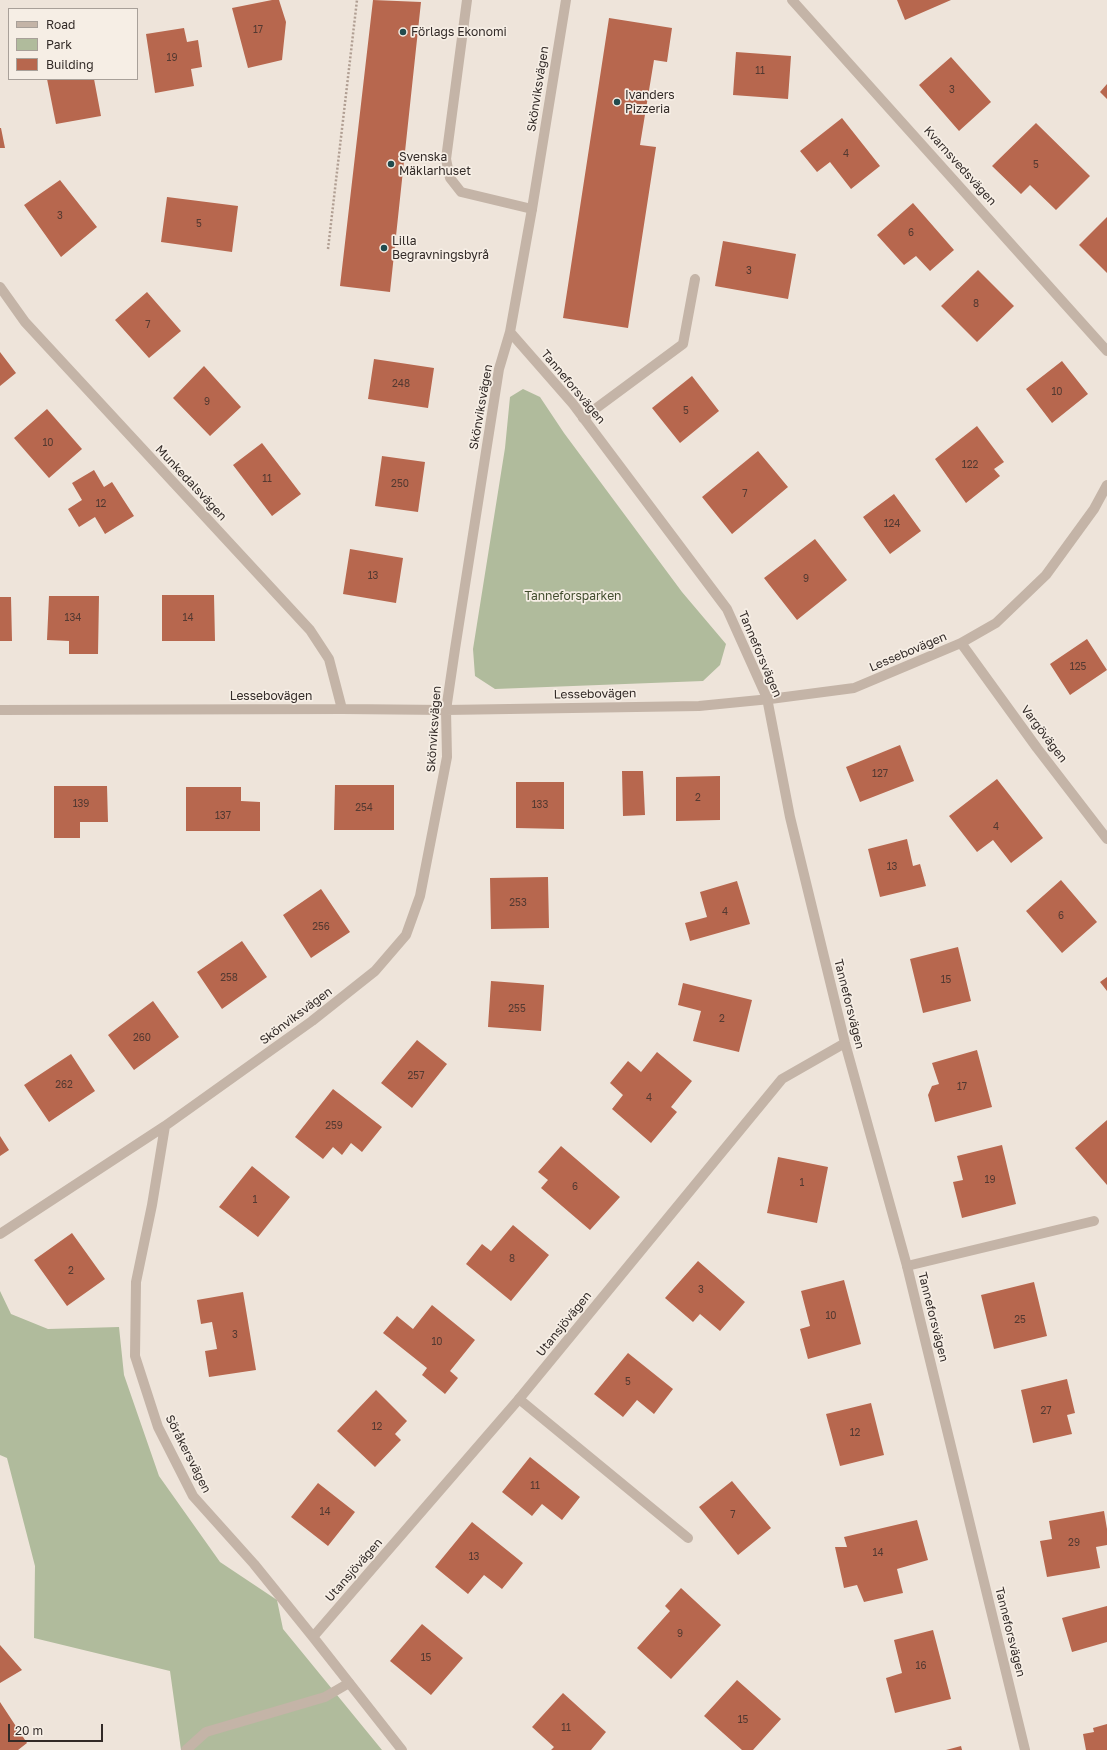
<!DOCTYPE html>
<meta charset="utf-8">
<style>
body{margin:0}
#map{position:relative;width:1107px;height:1750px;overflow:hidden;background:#eee4da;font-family:"Golos Text",sans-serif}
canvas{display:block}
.legend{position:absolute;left:8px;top:8px;width:130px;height:72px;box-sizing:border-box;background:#f6eee5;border:1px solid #a8a099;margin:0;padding:5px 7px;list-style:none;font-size:12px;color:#322a27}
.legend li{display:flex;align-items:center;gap:8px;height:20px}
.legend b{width:20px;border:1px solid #a8a099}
.scale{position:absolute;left:8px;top:1724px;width:95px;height:18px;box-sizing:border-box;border:2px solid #322a27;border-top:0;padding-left:5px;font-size:12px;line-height:14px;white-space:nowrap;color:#322a27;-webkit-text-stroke:3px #f6eee5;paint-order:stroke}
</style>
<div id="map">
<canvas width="1107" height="1750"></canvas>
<ul class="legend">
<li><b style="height:5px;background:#c4b4a7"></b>Road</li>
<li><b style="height:11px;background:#b0bb9c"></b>Park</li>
<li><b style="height:11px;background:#b7674e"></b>Building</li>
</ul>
<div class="scale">20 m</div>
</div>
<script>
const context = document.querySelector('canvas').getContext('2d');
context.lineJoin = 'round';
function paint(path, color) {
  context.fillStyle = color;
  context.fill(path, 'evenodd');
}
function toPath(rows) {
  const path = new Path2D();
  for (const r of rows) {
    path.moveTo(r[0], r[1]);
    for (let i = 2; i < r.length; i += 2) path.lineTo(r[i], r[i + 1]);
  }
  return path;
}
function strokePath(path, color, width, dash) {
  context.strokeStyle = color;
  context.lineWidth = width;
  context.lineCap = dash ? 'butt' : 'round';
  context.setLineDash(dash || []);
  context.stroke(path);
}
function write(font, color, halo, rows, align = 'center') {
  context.font = font + ' "Golos Text",sans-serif';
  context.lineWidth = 3.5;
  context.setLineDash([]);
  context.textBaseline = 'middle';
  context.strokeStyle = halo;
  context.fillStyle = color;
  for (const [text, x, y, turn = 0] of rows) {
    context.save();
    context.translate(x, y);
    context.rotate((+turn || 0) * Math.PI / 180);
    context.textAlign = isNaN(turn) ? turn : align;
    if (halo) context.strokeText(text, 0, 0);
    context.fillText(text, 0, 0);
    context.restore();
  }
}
paint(toPath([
 [523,389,540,397,564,433,682,592,726,644,720,665,703,681,495,689,475,676,473,649,505,448,510,397],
 [0,1291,11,1314,48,1329,119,1327,124,1375,159,1476,220,1562,277,1600,283,1629,382,1750,181,1750,170,1671,34,1638,35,1566,7,1458,0,1455]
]), '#b0bb9c');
paint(toPath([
 [272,0,279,0,286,22,282,60,248,68,232,8],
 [373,0,421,2,390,292,340,286],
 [897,0,951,0,905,20],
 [609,18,672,28,667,62,654,60,640,145,656,147,628,328,563,318],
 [184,28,187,42,198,40,202,67,191,69,194,86,155,93,146,34],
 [736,52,791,56,788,99,733,95],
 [951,57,991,102,959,131,919,85],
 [47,79,94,79,101,116,56,124],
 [1107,84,1107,99,1100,92],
 [842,118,880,166,851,189,830,162,817,172,800,151],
 [1036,123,1090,176,1056,210,1030,185,1021,194,992,166],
 [0,128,1,128,5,148,0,148],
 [60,180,97,227,61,257,24,205],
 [167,197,238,206,232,252,161,242],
 [913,203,954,250,930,271,916,256,904,265,877,235],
 [1107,217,1107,273,1079,245],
 [723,241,796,254,788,299,715,286],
 [978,270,1014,306,977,342,941,306],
 [147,292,181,331,149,358,115,320],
 [0,352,16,373,0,386],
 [374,359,434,368,428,408,368,399],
 [1062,361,1088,394,1052,423,1026,389],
 [204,366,241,407,210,436,173,398],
 [692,376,719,411,680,443,652,408],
 [47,409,82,449,49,478,14,438],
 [977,426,1004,462,994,469,1000,476,966,503,935,459],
 [262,443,301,494,272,516,233,465],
 [758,451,788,487,732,534,702,497],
 [382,456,425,462,418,512,375,506],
 [94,470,104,487,112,482,134,516,105,534,95,517,79,527,68,509,82,500,72,483],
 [894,494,921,531,890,554,863,517],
 [815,539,847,580,797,620,764,578],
 [350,549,403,558,396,603,343,594],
 [162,595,214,595,215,641,162,641],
 [49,596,99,596,98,654,69,654,69,641,47,640],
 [0,597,11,597,12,641,0,641],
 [1087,639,1107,670,1070,695,1050,664],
 [900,745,914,781,860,802,846,767],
 [622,771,643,771,645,815,623,816],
 [720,776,720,820,676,821,676,777],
 [997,779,1043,838,1011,863,993,840,977,852,949,816],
 [516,782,564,782,564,829,516,828],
 [335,785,394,785,394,830,334,830],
 [54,786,107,786,108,822,80,822,80,838,54,838],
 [186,787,241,787,241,801,260,802,260,831,186,831],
 [907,839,913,866,920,864,926,886,880,897,868,849],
 [548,877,549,928,491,929,490,878],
 [1061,880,1097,922,1062,953,1026,911],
 [737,881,750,924,690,941,685,923,707,917,700,892],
 [321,889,350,932,311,958,283,915],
 [242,941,267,977,222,1009,197,972],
 [958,947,971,1001,923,1013,910,959],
 [1107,977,1107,991,1100,982],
 [491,981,544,985,541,1031,488,1027],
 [683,983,752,1000,739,1052,693,1041,701,1011,678,1005],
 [153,1001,179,1037,134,1070,108,1035],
 [417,1040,447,1064,412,1108,381,1083],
 [977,1050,992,1107,935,1122,928,1095,932,1086,939,1084,932,1063],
 [657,1052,692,1081,671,1107,677,1112,651,1143,612,1109,623,1095,610,1083,628,1061,641,1072],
 [71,1054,95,1091,49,1122,24,1085],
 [333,1089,382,1127,362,1152,351,1143,342,1155,333,1147,323,1159,295,1137],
 [1107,1120,1107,1185,1075,1148],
 [0,1136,9,1150,0,1156],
 [1002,1145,1016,1204,962,1218,953,1182,963,1180,957,1156],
 [561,1146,620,1197,590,1230,541,1188,548,1180,538,1172],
 [778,1157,828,1167,817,1223,767,1213],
 [252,1166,290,1197,258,1237,219,1207],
 [513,1225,549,1255,511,1301,466,1264,482,1244,491,1251],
 [72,1233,105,1279,67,1306,34,1260],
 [698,1261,745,1302,720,1331,700,1314,693,1322,665,1298],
 [844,1280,861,1344,808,1359,800,1329,810,1326,801,1291],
 [1034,1282,1047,1336,994,1349,981,1295],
 [243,1292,256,1370,209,1377,205,1351,217,1349,212,1322,201,1324,197,1300],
 [432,1305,475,1340,450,1371,458,1378,445,1394,422,1375,427,1368,383,1333,397,1316,413,1329],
 [628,1353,673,1389,654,1414,637,1400,623,1417,594,1394],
 [1067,1379,1075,1413,1067,1415,1072,1434,1033,1443,1021,1390],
 [376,1390,407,1421,395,1434,401,1440,375,1467,337,1431],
 [871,1403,884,1455,840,1466,826,1414],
 [530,1457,580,1497,562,1520,542,1504,532,1516,502,1492],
 [732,1481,771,1528,738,1555,699,1507],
 [318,1483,355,1512,328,1546,291,1517],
 [1104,1511,1107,1529,1107,1545,1096,1547,1100,1568,1047,1577,1040,1541,1052,1539,1049,1521],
 [917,1520,928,1560,897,1569,903,1593,864,1602,857,1585,844,1588,835,1547,847,1547,844,1537],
 [472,1522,523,1563,502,1589,484,1575,468,1594,435,1567],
 [681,1588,721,1625,671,1679,637,1648,670,1611,665,1606],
 [1107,1606,1107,1642,1072,1652,1062,1618],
 [422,1624,463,1658,431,1695,390,1661],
 [933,1630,951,1699,895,1713,886,1678,902,1673,894,1640],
 [0,1645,22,1670,0,1683],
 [737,1680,781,1719,753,1750,742,1750,704,1716],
 [563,1693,606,1732,591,1750,551,1750,554,1747,532,1727],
 [0,1702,27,1743,18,1750,0,1750],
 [1107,1724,1107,1750,1086,1750,1083,1734,1094,1732,1093,1728],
 [961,1746,962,1750,946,1750]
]), '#b7674e');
strokePath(toPath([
 [328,249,357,0]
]), '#b09e92', 2.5, [2, 2]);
strokePath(toPath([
 [467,0,446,159,450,178,461,192,532,209],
 [583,418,683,344,695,279],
 [907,1266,1094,1221],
 [519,1399,688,1538],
 [186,1750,206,1732,325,1697,349,1683]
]), '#c4b4a7', 10);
strokePath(toPath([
 [792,0,1107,351],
 [0,287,25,322,310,630,329,659,342,709],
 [510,332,573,404,727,609,767,698,790,817,845,1043,907,1266,1025,1750],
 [961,643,1037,748,1107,839],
 [0,710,342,709,446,710,699,706,770,699,854,688,961,643,996,623,1046,575,1094,509,1107,485],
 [165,1126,152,1205,136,1282,135,1356,158,1427,193,1496,254,1564,313,1637,402,1750],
 [0,1234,165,1126,312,1021,375,971,406,935,420,896,447,757,446,710,455,649,499,369,510,332,532,209,566,0],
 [313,1637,519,1399,782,1079,845,1043]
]), '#c4b4a7', 10);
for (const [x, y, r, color] of [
 [403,32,4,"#214b4e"],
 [617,102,4,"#214b4e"],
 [391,164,4,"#214b4e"],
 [384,248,4,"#214b4e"]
]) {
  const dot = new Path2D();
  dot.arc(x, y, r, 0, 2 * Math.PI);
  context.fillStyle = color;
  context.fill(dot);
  strokePath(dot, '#f6eee5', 1.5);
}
write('10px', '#533931', null, [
 ["17",258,30],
 ["19",172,58],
 ["11",760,71],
 ["3",952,90],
 ["4",846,154],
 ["5",1036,165],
 ["3",60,216],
 ["5",199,224],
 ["6",911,233],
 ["3",749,271],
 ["8",976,304],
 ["7",148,325],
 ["248",401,384],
 ["10",1057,392],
 ["9",207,402],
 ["5",686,411],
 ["10",48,443],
 ["122",970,465],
 ["11",267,479],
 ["250",400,484],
 ["7",745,494],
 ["12",101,504],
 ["124",892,524],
 ["13",373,576],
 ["9",806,579],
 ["134",73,618],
 ["14",188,618],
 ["125",1078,667],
 ["127",880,774],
 ["2",698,798],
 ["139",81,804],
 ["133",540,805],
 ["254",364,808],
 ["137",223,816],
 ["4",996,827],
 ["13",892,867],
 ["253",518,903],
 ["4",725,912],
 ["6",1061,916],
 ["256",321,927],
 ["258",229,978],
 ["15",946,980],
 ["255",517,1009],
 ["2",722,1019],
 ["260",142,1038],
 ["257",416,1076],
 ["262",64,1085],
 ["17",962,1087],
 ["4",649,1098],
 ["259",334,1126],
 ["19",990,1180],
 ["1",802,1183],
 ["6",575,1187],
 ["1",255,1200],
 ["8",512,1259],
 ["2",71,1271],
 ["3",701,1290],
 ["10",831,1316],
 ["25",1020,1320],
 ["3",235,1335],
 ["10",437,1342],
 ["5",628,1382],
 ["27",1046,1411],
 ["12",377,1427],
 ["12",855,1433],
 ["11",535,1486],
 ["14",325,1512],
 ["7",733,1515],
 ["29",1074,1543],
 ["14",878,1553],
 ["13",474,1557],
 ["9",680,1634],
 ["15",426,1658],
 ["16",921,1666],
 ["15",743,1720],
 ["11",566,1728]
]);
write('12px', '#322a27', '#f6eee5', [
 ["Förlags Ekonomi",411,32],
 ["Ivanders",625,95],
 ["Pizzeria",625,109],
 ["Svenska",399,157],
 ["Mäklarhuset",399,171],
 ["Lilla",392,241],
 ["Begravningsbyrå",392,255]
], 'left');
write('12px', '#322a27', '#f6eee5', [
 ["Skönviksvägen",538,89,-81],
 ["Kvarnsvedsvägen",960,166,48],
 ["Tanneforsvägen",573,387,50],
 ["Skönviksvägen",481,407,-80],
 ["Munkedalsvägen",191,483,47],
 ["Lessebovägen",908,652,-23],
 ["Tanneforsvägen",760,654,67],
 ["Lessebovägen",595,694,-1],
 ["Lessebovägen",271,696],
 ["Skönviksvägen",434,729,-86],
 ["Vargövägen",1044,734,53],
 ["Tanneforsvägen",849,1004,76],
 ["Skönviksvägen",296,1016,-37],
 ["Tanneforsvägen",933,1317,76],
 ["Utansjövägen",564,1324,-51],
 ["Söråkersvägen",188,1454,63],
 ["Utansjövägen",354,1570,-49],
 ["Tanneforsvägen",1010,1632,76]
]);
write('12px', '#424d2e', '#f6eee5', [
 ["Tanneforsparken",573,596]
]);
</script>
